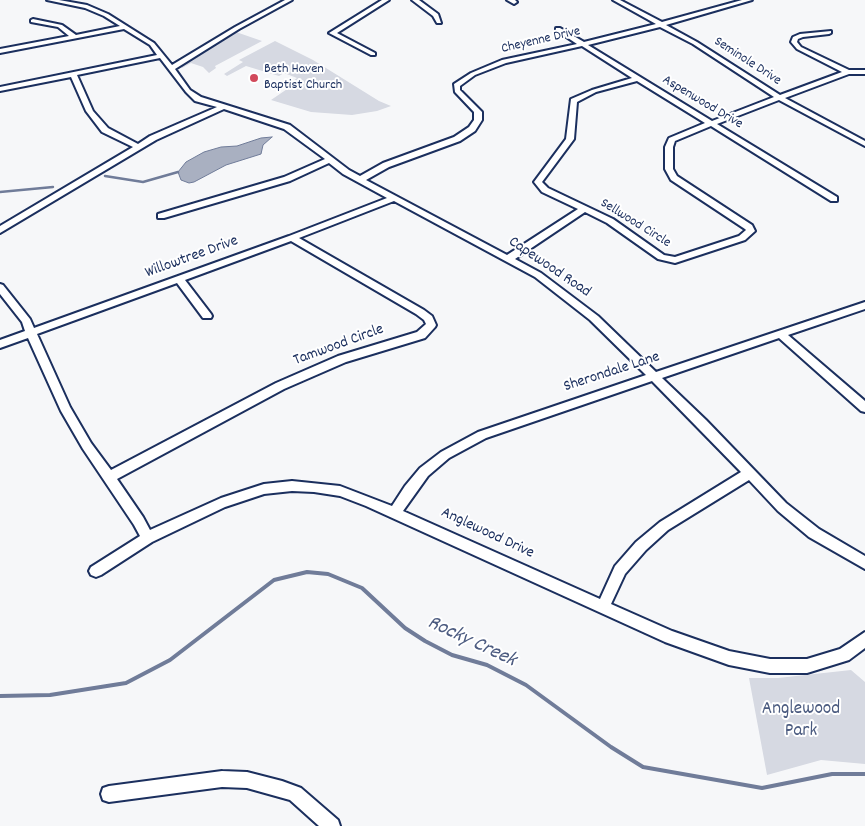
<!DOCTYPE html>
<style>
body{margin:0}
canvas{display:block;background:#f6f7f9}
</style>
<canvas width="865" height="826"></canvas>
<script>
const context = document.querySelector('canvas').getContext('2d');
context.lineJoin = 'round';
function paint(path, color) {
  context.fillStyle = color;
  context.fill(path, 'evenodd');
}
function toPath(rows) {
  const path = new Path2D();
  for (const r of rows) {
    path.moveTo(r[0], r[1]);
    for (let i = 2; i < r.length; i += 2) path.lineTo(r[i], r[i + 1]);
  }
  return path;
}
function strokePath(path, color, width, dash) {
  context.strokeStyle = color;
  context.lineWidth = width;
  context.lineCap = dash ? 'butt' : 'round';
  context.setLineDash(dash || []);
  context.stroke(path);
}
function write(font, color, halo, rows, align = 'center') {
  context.font = font + ' Dekko,sans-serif';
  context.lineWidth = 4;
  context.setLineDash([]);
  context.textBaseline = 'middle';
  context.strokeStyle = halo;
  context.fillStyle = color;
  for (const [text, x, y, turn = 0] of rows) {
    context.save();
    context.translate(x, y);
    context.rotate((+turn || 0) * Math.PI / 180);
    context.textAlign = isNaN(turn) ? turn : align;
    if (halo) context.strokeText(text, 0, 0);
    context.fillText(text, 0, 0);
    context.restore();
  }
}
paint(toPath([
 [236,32,262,41,215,66,216,68,209,73,203,67,191,63,182,68,181,66],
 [275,41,313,60,379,101,391,106,377,111,352,115,311,112,271,100,296,83,293,81,297,78,284,73,279,76,246,66,227,76,224,74,243,62,239,60],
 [851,670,865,682,865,764,821,760,767,775,749,678,778,678]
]), '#d6d9e2');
const water = toPath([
 [272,137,263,145,261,154,226,165,194,182,189,183,181,180,178,172,186,162,204,152,221,147,237,146,261,138,272,137]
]);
paint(water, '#a9b0c1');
strokePath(water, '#707c99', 1);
strokePath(toPath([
 [105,176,143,182,178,172],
 [0,192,53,187]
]), '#707c99', 2.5);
strokePath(toPath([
 [0,696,50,695,126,683,170,660,274,580,307,572,328,574,362,588,405,628,425,641,452,655,487,665,526,685,611,747,643,767,762,788,832,774,865,774]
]), '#707c99', 4);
const minor = toPath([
 [47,0,59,0,87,5,108,14,154,43,172,65,235,27,285,0,292,0,239,29,175,69,190,90,201,97,290,125,349,170,360,176,383,163,454,137,469,127,474,120,474,112,455,92,454,84,471,73,502,60,577,44,556,30,556,28,560,28,584,42,656,24,613,0,620,0,662,22,742,0,752,0,666,25,697,42,780,95,842,72,797,49,791,42,793,37,800,34,831,31,831,33,829,34,803,37,798,39,797,42,801,47,849,70,865,70,865,74,849,74,785,98,865,141,865,146,779,100,717,124,837,197,837,201,831,201,711,126,675,141,673,147,673,169,677,176,752,225,755,231,745,240,675,263,658,259,607,223,585,212,515,259,541,273,598,316,656,372,865,302,865,309,788,335,865,401,865,412,861,411,779,338,662,378,706,420,786,503,819,529,865,556,865,569,809,537,778,511,749,480,668,530,646,550,625,574,611,604,672,631,729,651,770,659,807,659,840,649,865,632,865,648,849,660,807,673,770,673,729,665,665,642,366,506,340,496,314,492,292,491,264,494,225,507,152,542,101,575,96,577,91,575,89,571,91,567,140,536,134,525,83,449,61,411,28,338,0,348,0,340,25,331,22,322,0,294,0,284,3,285,30,319,34,328,289,236,387,198,343,174,329,163,290,181,164,218,158,218,158,214,284,177,325,159,284,129,224,109,156,140,0,233,0,226,133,147,102,132,86,111,71,77,0,91,0,87,157,55,150,45,124,29,0,53,0,49,69,36,58,27,31,22,31,20,33,19,62,25,76,35,120,26,104,16,85,8,47,0],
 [660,27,693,44,774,97,712,121,588,45,660,27],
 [582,46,632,78,592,90,571,99,566,139,534,182,542,192,578,209,507,255,366,180,389,167,460,141,475,131,482,120,482,112,460,90,460,86,475,75,506,63,582,46],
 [160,58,186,92,195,101,217,107,150,136,138,144,108,128,93,111,77,75,160,58],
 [637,81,705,123,669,138,665,147,665,169,671,180,745,229,746,230,739,236,675,257,664,255,613,219,548,188,542,182,574,139,577,102,596,92,637,81],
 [394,201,535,277,590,320,646,375,478,432,441,452,420,468,405,486,392,506,340,486,292,481,264,484,221,498,150,530,143,517,117,479,284,389,346,362,425,338,435,327,436,325,432,316,424,310,299,238,394,201],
 [291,241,416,314,424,320,426,324,417,332,338,356,276,383,111,470,91,443,70,407,37,334,177,283,203,318,211,318,212,316,211,314,185,280,291,241],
 [652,381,741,472,660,522,636,542,615,566,600,599,403,511,428,476,449,458,486,438,652,381],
 [382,0,389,0,337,33,375,53,375,55,371,55,329,33,382,0],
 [412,0,419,0,438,14,441,23,437,23,433,16,412,0],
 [507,0,515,0,517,2,514,4,507,0],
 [222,771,247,772,282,781,301,788,338,820,340,826,319,826,290,800,247,788,222,787,109,802,103,800,101,794,103,788,109,786,222,771]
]);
strokePath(minor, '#1b2f5e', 4);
paint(minor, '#fff');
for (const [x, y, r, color] of [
 [254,78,5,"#d1495b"]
]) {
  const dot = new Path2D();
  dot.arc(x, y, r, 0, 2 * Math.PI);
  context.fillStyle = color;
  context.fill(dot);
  strokePath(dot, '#fff', 2);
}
write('14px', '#1b2f5e', '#fff', [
 ["Cheyenne Drive",541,41,-13],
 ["Seminole Drive",747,62,33],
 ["Aspenwood Drive",702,103,31],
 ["Sellwood Circle",635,224,32]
]);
write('14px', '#1b2f5e', '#fff', [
 ["Beth Haven",264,70],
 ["Baptist Church",264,86]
], 'left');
write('16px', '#1b2f5e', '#fff', [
 ["Willowtree Drive",192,258,-20],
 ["Capewood Road",549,268,34],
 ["Tamwood Circle",339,346,-20],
 ["Sherondale Lane",612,373,-18],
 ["Anglewood Drive",487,534,25]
]);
write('19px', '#4a5a7f', '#fff', [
 ["Anglewood",801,710],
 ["Park",801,732]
]);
write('italic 21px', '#4d5c81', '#fff', [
 ["Rocky Creek",471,643,25]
]);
</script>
